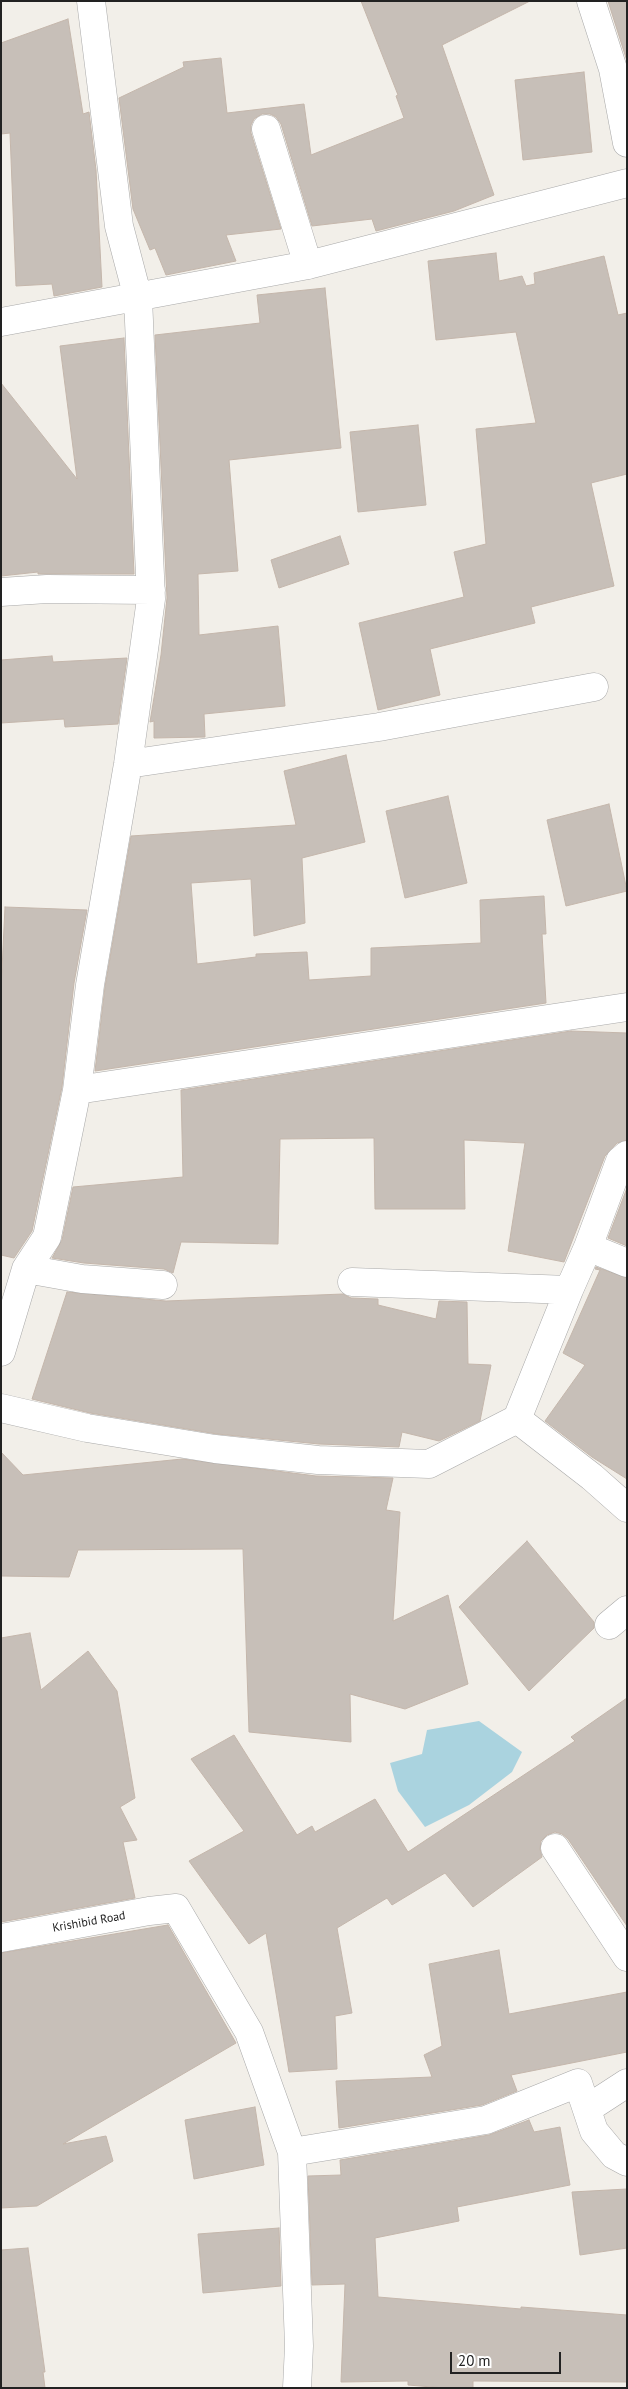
<!DOCTYPE html>
<style>
body{margin:0}
#map{position:relative;width:628px;height:2389px;overflow:hidden;background:#f2efe9;font-family:"PT Sans",sans-serif}
canvas{display:block}
.frame{position:absolute;inset:0;border:2px solid #222;pointer-events:none}
.scale{position:absolute;left:450px;top:2352px;width:111px;height:22px;box-sizing:border-box;border:2px solid #222;border-top:0;padding-left:6px;font-size:15px;line-height:18px;white-space:nowrap;color:#222;-webkit-text-stroke:4px #fff;paint-order:stroke}
</style>
<div id="map">
<canvas width="628" height="2389"></canvas>
<div class="frame"></div>
<div class="scale">20 m</div>
</div>
<script>
const context = document.querySelector('canvas').getContext('2d');
context.lineJoin = 'round';
function paint(path, color) {
  context.fillStyle = color;
  context.fill(path, 'evenodd');
}
function toPath(rows) {
  const path = new Path2D();
  for (const r of rows) {
    path.moveTo(r[0], r[1]);
    for (let i = 2; i < r.length; i += 2) path.lineTo(r[i], r[i + 1]);
  }
  return path;
}
function strokePath(path, color, width, dash) {
  context.strokeStyle = color;
  context.lineWidth = width;
  context.lineCap = dash ? 'butt' : 'round';
  context.setLineDash(dash || []);
  context.stroke(path);
}
function write(font, color, halo, rows, align = 'center') {
  context.font = font + ' "PT Sans",sans-serif';
  context.lineWidth = 4;
  context.setLineDash([]);
  context.textBaseline = 'middle';
  context.strokeStyle = halo;
  context.fillStyle = color;
  for (const [text, x, y, turn = 0] of rows) {
    context.save();
    context.translate(x, y);
    context.rotate((+turn || 0) * Math.PI / 180);
    context.textAlign = isNaN(turn) ? turn : align;
    if (halo) context.strokeText(text, 0, 0);
    context.fillText(text, 0, 0);
    context.restore();
  }
}
paint(toPath([
 [479,1721,522,1752,512,1772,469,1805,425,1827,398,1791,390,1763,422,1754,427,1730]
]), '#aad3df');
const building = toPath([
 [361,1,530,1,442,45,494,195,454,211,376,231,372,219,312,226,281,124,276,117,270,114,262,114,254,119,251,125,251,133,281,229,226,235,236,261,166,275,155,248,150,250,133,209,119,98,184,67,183,62,221,58,227,113,304,104,311,155,404,118,396,96,398,95,361,1],
 [608,1,627,1,627,61,608,1],
 [68,19,83,114,89,112,96,170,102,287,54,296,52,284,16,286,10,133,1,134,1,43,68,19],
 [584,72,592,152,523,160,515,80,584,72],
 [496,253,499,281,522,276,526,286,535,284,534,273,604,256,618,315,627,313,627,474,591,483,614,586,531,607,535,623,430,649,440,695,378,710,359,623,464,597,454,552,486,544,476,429,536,423,516,332,436,340,428,261,496,253],
 [325,288,341,448,229,460,238,571,198,574,199,635,278,626,285,706,204,714,205,737,154,738,154,721,150,722,161,655,167,598,155,335,260,323,257,295,325,288],
 [124,338,134,574,38,574,38,572,1,576,1,383,77,479,60,346,124,338],
 [418,425,426,505,358,512,350,432,418,425],
 [340,536,349,564,279,588,271,560,340,536],
 [52,656,53,662,127,658,118,724,65,727,64,719,1,723,1,660,52,656],
 [346,755,365,842,302,858,305,923,254,936,251,879,191,883,197,964,256,957,256,954,307,952,309,980,371,976,371,948,481,943,480,900,544,896,546,934,542,934,546,1003,95,1071,105,987,131,836,296,825,284,771,346,755],
 [448,796,467,883,405,898,386,811,448,796],
 [609,804,627,891,566,906,547,820,609,804],
 [5,907,87,910,74,983,62,1087,32,1231,14,1258,1,1255,1,990,5,907],
 [571,1031,627,1033,627,1140,617,1143,605,1156,564,1262,508,1251,525,1143,464,1140,465,1209,375,1209,374,1138,280,1139,278,1244,181,1242,173,1273,164,1269,84,1263,52,1258,62,1240,73,1187,183,1177,181,1090,571,1031],
 [627,1188,627,1246,608,1238,627,1188],
 [596,1267,627,1278,627,1479,592,1457,545,1421,585,1365,563,1353,600,1270,595,1269,596,1267],
 [67,1292,166,1301,343,1294,351,1298,378,1299,378,1305,436,1319,439,1301,467,1302,468,1364,491,1365,480,1421,439,1441,402,1432,399,1447,319,1444,217,1434,90,1413,32,1399,67,1292],
 [1,1452,23,1475,182,1459,316,1476,393,1478,386,1510,400,1512,393,1621,448,1595,468,1684,405,1709,350,1694,351,1742,249,1732,243,1549,78,1550,69,1577,1,1576,1,1452],
 [527,1541,594,1622,594,1628,529,1691,459,1607,527,1541],
 [30,1633,41,1690,88,1651,117,1691,135,1798,120,1807,137,1840,123,1842,135,1898,1,1922,1,1638,30,1633],
 [627,1698,627,1926,568,1839,562,1834,555,1832,547,1835,541,1841,540,1849,542,1857,473,1907,445,1873,392,1905,387,1898,337,1928,352,2013,335,2016,337,2069,289,2072,266,1933,249,1944,189,1861,244,1831,191,1759,234,1735,297,1835,312,1826,315,1832,375,1799,408,1852,575,1741,571,1737,627,1698],
 [168,1925,236,2043,63,2144,106,2136,113,2161,37,2206,1,2208,1,1953,168,1925],
 [499,1950,509,2014,627,1992,627,2052,511,2075,517,2091,482,2105,339,2128,336,2081,432,2077,424,2055,442,2046,429,1964,499,1950],
 [255,2107,264,2165,194,2179,185,2120,255,2107],
 [529,2120,534,2132,560,2127,570,2185,457,2207,459,2221,375,2238,378,2297,521,2309,521,2307,627,2315,627,2382,473,2381,473,2388,444,2388,408,2385,408,2381,341,2382,345,2284,312,2285,308,2176,341,2175,340,2160,489,2135,529,2120],
 [627,2189,627,2248,580,2255,572,2192,627,2189],
 [279,2228,281,2286,203,2293,198,2234,279,2228],
 [28,2248,45,2372,43,2372,45,2388,1,2388,1,2250,28,2248]
]);
paint(building, '#c7bfb8');
strokePath(building, '#c4b6ab', 1);
const street = toPath([
 [591,1,613,69,627,143],
 [266,129,308,265],
 [1,322,308,265,627,183],
 [1,592,47,589,151,590],
 [128,764,379,727,594,687],
 [77,1090,627,1007],
 [588,1247,620,1161,627,1155],
 [26,1269,82,1279,163,1285],
 [352,1282,569,1290,588,1247,627,1263],
 [1,1352,26,1269,47,1237,77,1090,90,985,128,764,151,599,138,298,119,226,91,1],
 [1,1408,87,1428,215,1449,318,1460,429,1464,517,1419,569,1290],
 [517,1419,592,1477,627,1508],
 [609,1625,627,1610],
 [555,1848,627,1957],
 [1,1938,149,1911,176,1908,249,2032,292,2152,299,2346,297,2388],
 [587,2109,627,2083],
 [292,2152,486,2120,578,2083,594,2131,614,2155,627,2162]
]);
strokePath(street, '#a9a9a9', 29);
strokePath(street, '#fff', 28);
write('12px', '#222', '#fff', [
 ["Krishibid Road",89,1922,-10]
]);
</script>
